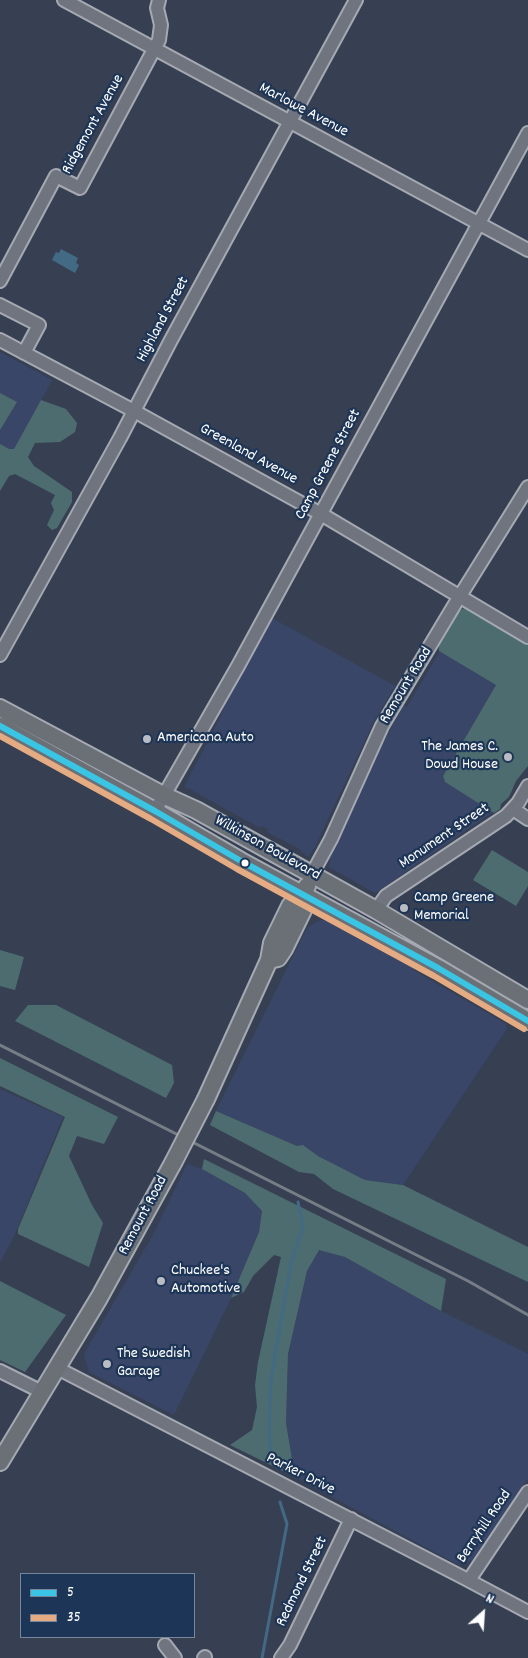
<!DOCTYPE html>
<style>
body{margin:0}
#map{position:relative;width:528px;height:1658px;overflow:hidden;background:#374053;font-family:Dekko,sans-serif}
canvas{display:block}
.legend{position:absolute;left:20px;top:1573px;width:175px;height:65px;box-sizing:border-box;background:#1d3557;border:1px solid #77869a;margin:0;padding:6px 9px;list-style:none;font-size:15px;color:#fff}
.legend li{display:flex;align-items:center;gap:10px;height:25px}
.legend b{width:25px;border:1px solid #77869a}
.north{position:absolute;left:458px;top:1588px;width:50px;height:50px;-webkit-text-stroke:4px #1d3557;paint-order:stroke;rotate:26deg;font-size:14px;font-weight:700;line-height:20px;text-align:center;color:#fff}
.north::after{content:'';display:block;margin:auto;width:18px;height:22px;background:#fff;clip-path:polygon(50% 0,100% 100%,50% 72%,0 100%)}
</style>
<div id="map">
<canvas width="528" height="1658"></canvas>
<ul class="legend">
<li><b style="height:6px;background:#3ac5e4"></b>5</li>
<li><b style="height:6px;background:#e5ac83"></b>35</li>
</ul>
<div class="north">N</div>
</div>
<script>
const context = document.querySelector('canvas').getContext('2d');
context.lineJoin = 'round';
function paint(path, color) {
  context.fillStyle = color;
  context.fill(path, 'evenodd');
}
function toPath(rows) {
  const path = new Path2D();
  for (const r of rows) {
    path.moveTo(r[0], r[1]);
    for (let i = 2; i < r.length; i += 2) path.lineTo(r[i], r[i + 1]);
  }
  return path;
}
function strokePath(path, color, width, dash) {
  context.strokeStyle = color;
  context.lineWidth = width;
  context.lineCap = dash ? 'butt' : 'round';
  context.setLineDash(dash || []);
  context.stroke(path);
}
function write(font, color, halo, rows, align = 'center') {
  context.font = font + ' Dekko,sans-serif';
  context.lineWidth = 4.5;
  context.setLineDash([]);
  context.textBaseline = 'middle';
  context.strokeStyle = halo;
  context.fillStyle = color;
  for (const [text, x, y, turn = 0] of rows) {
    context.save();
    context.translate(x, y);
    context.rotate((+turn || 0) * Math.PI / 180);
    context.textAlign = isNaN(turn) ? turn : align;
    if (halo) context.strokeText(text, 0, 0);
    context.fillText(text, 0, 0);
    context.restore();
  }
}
paint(toPath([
 [0,352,52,380,12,455,0,449],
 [270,617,395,686,374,721,315,847,308,857,298,848,267,832,268,829,262,826,260,828,188,788,185,788,185,785,219,720,225,705,223,704],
 [440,651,496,685,443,776,445,782,493,812,375,893,329,867,330,858,373,759,404,705,407,707],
 [320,920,330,921,412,967,415,971,506,1024,506,1030,403,1185,365,1180,318,1156,303,1145,297,1146,216,1111,304,934,308,927],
 [0,1089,63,1117,15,1234,0,1263],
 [187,1164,202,1169,245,1193,262,1211,259,1232,231,1298,174,1415,89,1372,84,1354,154,1233],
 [319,1249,345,1257,441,1311,528,1354,528,1478,475,1559,463,1564,455,1563,295,1477,286,1423,288,1354,307,1271]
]), '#394667');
paint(toPath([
 [0,393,17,402,0,430],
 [41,400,66,409,77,423,75,432,60,442,35,443,28,457,34,466,72,492,72,502,57,528,52,530,47,525,54,510,51,503,55,495,15,474,9,476,0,491,0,444,9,449,14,449],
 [465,608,528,645,528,766,516,781,509,797,501,804,500,809,494,813,445,782,443,776,496,685,439,651,439,646,458,613,462,609],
 [492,850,528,872,528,886,516,906,473,880],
 [0,950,24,957,15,990,0,986],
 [28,1005,56,1005,172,1065,174,1083,166,1098,15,1021],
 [0,1058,118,1117,104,1144,77,1136,69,1156,92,1205,103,1223,89,1267,18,1234,18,1229,65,1117,0,1086],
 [216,1111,297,1146,303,1145,318,1156,365,1180,403,1185,528,1247,528,1282,333,1189,314,1174,299,1172,210,1125],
 [204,1159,446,1279,441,1311,345,1257,319,1250,307,1271,288,1354,286,1423,295,1477,230,1445,252,1430,257,1407,255,1385,258,1362,281,1257,274,1255,253,1276,244,1292,231,1298,259,1232,262,1211,245,1193,202,1169],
 [0,1281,66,1315,25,1372,0,1360]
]), '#4d6c6f');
paint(toPath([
 [61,249,78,258,76,263,79,265,75,273,52,260,56,252,59,253]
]), '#426a84');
strokePath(toPath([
 [271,1459,269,1430,271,1380,291,1263,303,1227,298,1202],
 [262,1658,287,1524,280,1502]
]), '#426a84', 3);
const minor = toPath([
 [64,0,528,250],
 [0,281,56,176,80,188,159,40,161,25,157,8,159,0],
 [0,305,39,325,24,353],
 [0,340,134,411,321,514,528,637],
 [0,655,120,438,171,340,356,0],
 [513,809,528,819],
 [155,811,238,666,528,133],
 [312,874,331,839,382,726,455,604,528,487],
 [376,910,386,896,506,816,518,803,528,786],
 [57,1368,466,1579,528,1612],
 [0,1371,42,1392],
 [469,1580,528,1492],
 [165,1645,175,1658],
 [204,1658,205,1657],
 [281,1658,290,1645,351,1519]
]);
const major = toPath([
 [0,708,163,795,196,810,376,910,528,1000],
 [0,726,155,811,241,861,438,968,528,1021],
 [269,960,278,958,284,949,303,910,304,902,303,894],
 [206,1099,269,960,272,943,290,906,297,898,303,894,307,886],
 [0,1462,99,1298,173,1163]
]);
strokePath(minor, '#a5a9b2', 16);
strokePath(major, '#a5a9b2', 20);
strokePath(minor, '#6f747e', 12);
strokePath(major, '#6a7076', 16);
strokePath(toPath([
 [0,1045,468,1281,528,1315]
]), '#777d86', 3);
const majorBridge = toPath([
 [173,1163,206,1099]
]);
strokePath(majorBridge, '#a5a9b2', 20, []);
strokePath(majorBridge, '#6a7076', 16);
strokePath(toPath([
 [0,726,155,811,241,861,438,968,528,1021]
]), '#3ac5e4', 6);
strokePath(toPath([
 [0,736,151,819,237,869,434,976,524,1029]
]), '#e5ac83', 6);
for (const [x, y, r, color] of [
 [147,739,5,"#b9bcc3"],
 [508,757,5,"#b9bcc3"],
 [245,863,4.5,"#fff"],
 [404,908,5,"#b9bcc3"],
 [161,1281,5,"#b9bcc3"],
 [107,1364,5,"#b9bcc3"]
]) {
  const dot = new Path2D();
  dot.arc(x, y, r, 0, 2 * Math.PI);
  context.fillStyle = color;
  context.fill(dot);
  strokePath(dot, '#1d3557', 2);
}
write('16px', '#fff', '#1d3557', [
 ["Marlowe Avenue",303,111,28],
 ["Ridgemont Avenue",94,125,-61],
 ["Highland Street",164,320,-62],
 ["Greenland Avenue",248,455,29],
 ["Camp Greene Street",329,465,-62],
 ["Remount Road",407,686,-59],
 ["Monument Street",445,837,-34],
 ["Wilkinson Boulevard",267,849,29],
 ["Remount Road",144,1216,-62],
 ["Parker Drive",300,1475,27],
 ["Berryhill Road",485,1527,-56],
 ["Redmond Street",303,1582,-64]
]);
write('16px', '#fff', '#1d3557', [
 ["Americana Auto",157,739],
 ["The James C.",498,748,"right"],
 ["Dowd House",498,766,"right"],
 ["Camp Greene",414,899],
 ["Memorial",414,917],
 ["Chuckee's",171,1272],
 ["Automotive",171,1290],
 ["The Swedish",117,1355],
 ["Garage",117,1373]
], 'left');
</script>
